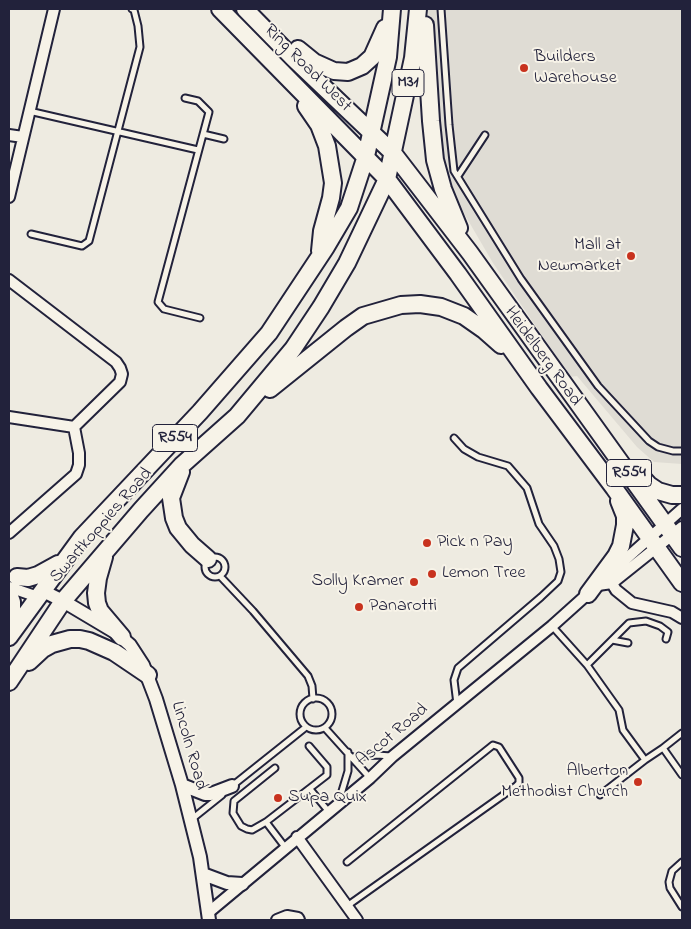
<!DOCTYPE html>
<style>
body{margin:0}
#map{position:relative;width:691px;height:929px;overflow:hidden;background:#eeebe1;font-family:"Indie Flower",sans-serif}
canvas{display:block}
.frame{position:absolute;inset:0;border:10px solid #22223b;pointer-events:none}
</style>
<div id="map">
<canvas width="691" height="929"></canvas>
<div class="frame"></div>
</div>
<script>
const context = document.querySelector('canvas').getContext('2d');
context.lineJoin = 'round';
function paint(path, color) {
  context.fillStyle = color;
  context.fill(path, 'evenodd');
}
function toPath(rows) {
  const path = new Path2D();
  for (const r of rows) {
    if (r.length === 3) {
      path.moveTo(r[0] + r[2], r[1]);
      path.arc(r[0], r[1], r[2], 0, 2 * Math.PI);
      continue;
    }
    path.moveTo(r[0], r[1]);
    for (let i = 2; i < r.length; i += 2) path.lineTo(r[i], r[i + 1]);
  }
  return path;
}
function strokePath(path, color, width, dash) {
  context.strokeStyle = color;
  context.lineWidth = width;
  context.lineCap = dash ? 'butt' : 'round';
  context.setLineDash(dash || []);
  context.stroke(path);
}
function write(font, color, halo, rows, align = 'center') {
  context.font = font + ' "Indie Flower",sans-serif';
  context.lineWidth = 4;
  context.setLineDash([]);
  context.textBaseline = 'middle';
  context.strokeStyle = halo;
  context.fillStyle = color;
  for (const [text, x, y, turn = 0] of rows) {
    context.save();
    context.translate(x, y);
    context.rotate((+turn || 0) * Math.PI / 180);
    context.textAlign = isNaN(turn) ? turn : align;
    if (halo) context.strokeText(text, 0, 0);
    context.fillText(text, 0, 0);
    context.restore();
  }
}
paint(toPath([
 [428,9,682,9,682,464,654,462,637,447,577,376,570,377,493,263,448,186,434,114]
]), '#dfdcd4');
const service = toPath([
 [441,9,449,125,454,171,521,279,598,386,649,441,658,447,673,451,682,451],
 [185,98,198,101,209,112,158,302,164,309,200,318],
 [29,111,198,150],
 [203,134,224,139],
 [458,176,485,135],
 [31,234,82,246,89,241,140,47,138,26,134,10,132,9],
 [454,438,464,449,478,457,508,466,527,488,539,524,554,546,559,559,561,572,558,581,541,597,458,668,454,680,457,704],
 [215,567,10],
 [220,576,253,611,308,676,312,686,313,699],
 [552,626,587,665,619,710,623,730,645,760,663,748,682,775],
 [612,640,628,643],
 [587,665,629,623,646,621,660,626,668,632,666,639],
 [316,714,16],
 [325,728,370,778],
 [663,748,682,733],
 [352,757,377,755,391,756],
 [275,768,234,801,233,813,241,826,247,829,252,830,266,822,285,847],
 [232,786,306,727],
 [310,789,329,812],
 [600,795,645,760],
 [339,801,348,771,348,752],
 [192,819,222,795],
 [266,822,327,775,327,767,309,746],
 [347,862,493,745,499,747,519,778,519,783,516,786,347,906],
 [682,862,672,871,669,882,670,888,682,907]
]);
const minor = toPath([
 [9,135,23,137],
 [9,197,54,9],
 [9,280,116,362,120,368,122,374,120,382,74,427],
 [9,417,74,427],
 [9,533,76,474,79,465,79,453,74,427],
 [609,574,682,509],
 [608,577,616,590,632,603,672,612,682,618],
 [598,585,612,583,682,527],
 [9,587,38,597],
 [297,837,357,920],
 [209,912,370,778,393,756,552,626,591,591],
 [277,920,287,916,298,918,299,920]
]);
const tertiary = toPath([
 [43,591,63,601,115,632,130,645,143,665,156,699,182,785,200,857,209,920],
 [182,785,205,794,211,794,232,786],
 [203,874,227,883,242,884]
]);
const primary = toPath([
 [220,9,387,179,458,274,539,388,614,488,682,583],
 [245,9,293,58,393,153,470,253,682,548],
 [425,25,431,121,435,160,443,189,459,228],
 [298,49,314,62,334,71,348,72,362,66,372,57,385,28],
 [306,106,319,125,327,146,333,183,331,198,322,231,320,251],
 [270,389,346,328,363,316,401,305,420,304,441,307,464,316,484,330,501,345],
 [181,472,171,498,174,518,178,528,192,545,208,559],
 [639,474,649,485,658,491,672,495,682,495],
 [104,557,98,578,96,593,97,603,100,611,122,637],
 [17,577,28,578,38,575,58,564],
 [9,594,12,602,12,609,9,634],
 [588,594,616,556,621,546,625,525,625,516,619,501],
 [9,637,82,537,200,412,269,333,326,247,349,208,366,156,388,57,392,9],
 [29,662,43,649,52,644,70,639,80,639,89,641,114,652,148,675],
 [9,682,63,601,141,510,182,465,237,416,293,349,321,307,347,263,387,179,413,58,418,9]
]);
strokePath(service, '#22223b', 9);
strokePath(minor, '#22223b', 14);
strokePath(tertiary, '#22223b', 16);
strokePath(primary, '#22223b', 20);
strokePath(service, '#f7f3e8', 5);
strokePath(minor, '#f7f3e8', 10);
strokePath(tertiary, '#f7f3e8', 12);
strokePath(primary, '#f7f3e8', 16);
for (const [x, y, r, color] of [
 [524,68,5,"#c8321e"],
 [631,256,5,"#c8321e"],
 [427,543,5,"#c8321e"],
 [432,574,5,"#c8321e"],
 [414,582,5,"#c8321e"],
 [359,607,5,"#c8321e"],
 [638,782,5,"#c8321e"],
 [278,798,5,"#c8321e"]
]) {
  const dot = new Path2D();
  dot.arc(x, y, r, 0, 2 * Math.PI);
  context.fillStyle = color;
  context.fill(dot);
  strokePath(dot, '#f7f3e8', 2);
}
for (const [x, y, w] of [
 [408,83,32],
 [175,438,45],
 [629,473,45]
]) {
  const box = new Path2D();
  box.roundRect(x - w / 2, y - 13.5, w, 27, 4);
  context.fillStyle = '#f7f3e8';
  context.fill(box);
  strokePath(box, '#22223b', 1);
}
write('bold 16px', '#22223b', null, [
 ["M31",408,83],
 ["R554",175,438],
 ["R554",629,473]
]);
write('18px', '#22223b', '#f7f3e8', [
 ["Builders",534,58],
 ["Warehouse",534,79],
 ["Mall at",621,246,"right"],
 ["Newmarket",621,267,"right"],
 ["Pick n Pay",437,543],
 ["Lemon Tree",442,574],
 ["Solly Kramer",404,582,"right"],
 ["Panarotti",369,607],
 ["Alberton",628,772,"right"],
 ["Methodist Church",628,793,"right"],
 ["Supa Quix",288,798]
], 'left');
write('18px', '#22223b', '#f7f3e8', [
 ["Ring Road West",307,69,45],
 ["Heidelberg Road",542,357,54],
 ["Swartkoppies Road",102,526,-49],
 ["Ascot Road",393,736,-40],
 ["Lincoln Road",188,746,74]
]);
</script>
